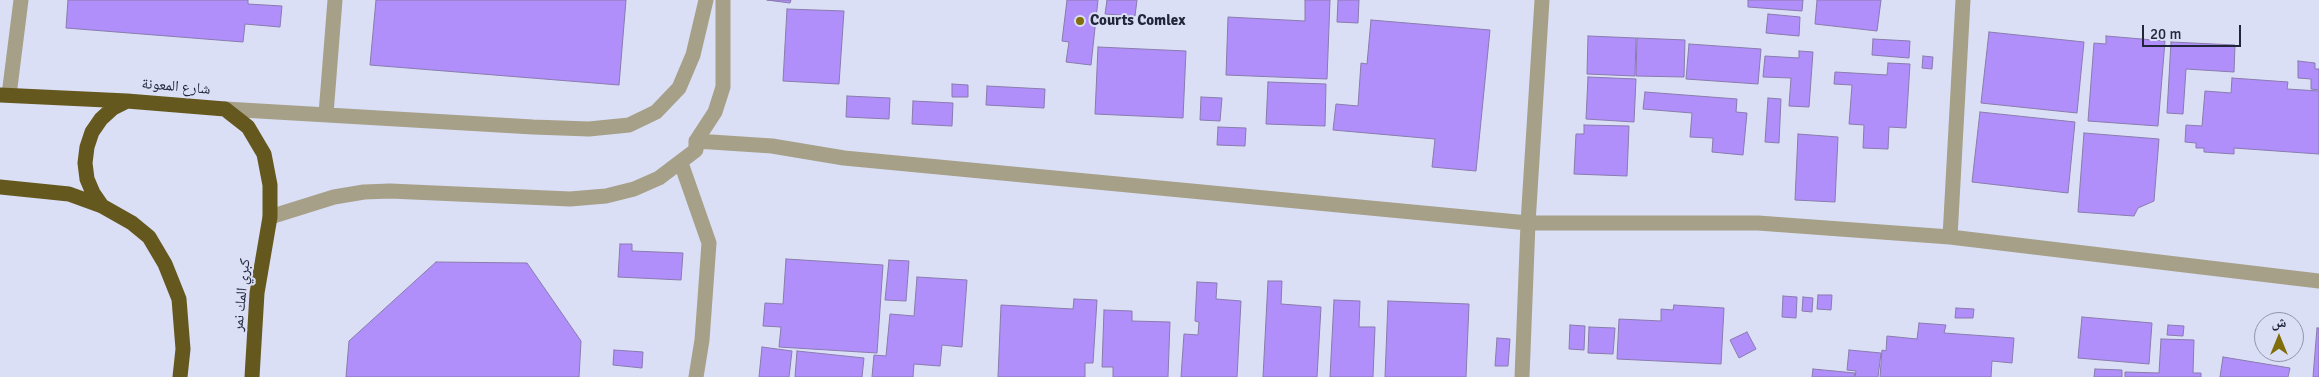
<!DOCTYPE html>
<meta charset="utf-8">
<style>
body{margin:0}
#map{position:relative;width:2319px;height:377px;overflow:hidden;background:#dadff5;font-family:Signika,"Noto Naskh Arabic",sans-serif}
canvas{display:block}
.north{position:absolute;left:2254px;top:312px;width:50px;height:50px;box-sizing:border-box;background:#dadff5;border:1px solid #9095ab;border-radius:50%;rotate:0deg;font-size:14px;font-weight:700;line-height:20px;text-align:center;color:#22263b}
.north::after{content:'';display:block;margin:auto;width:18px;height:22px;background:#816d0a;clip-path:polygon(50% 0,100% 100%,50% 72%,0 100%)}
.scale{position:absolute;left:2142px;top:25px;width:99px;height:22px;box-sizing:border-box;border:2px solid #22263b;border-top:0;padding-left:6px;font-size:15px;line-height:18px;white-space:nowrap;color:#22263b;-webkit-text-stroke:4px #dadff5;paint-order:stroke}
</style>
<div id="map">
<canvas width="2319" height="377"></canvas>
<div class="north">ش</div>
<div class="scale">20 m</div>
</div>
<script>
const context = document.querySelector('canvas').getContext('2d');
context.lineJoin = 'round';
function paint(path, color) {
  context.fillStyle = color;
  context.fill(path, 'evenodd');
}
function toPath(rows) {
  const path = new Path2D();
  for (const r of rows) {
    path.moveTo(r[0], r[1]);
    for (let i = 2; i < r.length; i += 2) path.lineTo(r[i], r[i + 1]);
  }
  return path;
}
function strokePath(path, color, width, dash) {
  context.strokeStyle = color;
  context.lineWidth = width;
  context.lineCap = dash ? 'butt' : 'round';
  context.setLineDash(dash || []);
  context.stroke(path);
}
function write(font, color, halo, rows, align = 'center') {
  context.font = font + ' Signika,"Noto Naskh Arabic",sans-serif';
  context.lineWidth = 4;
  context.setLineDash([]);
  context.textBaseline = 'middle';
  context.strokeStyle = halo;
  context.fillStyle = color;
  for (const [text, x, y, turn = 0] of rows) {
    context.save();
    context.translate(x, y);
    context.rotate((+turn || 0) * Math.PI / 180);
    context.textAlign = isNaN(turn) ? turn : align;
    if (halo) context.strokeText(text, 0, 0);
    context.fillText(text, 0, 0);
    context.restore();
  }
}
const building = toPath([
 [68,0,248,0,248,4,282,6,280,27,245,24,243,42,66,28,68,0],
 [376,0,626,0,619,85,370,65,376,0],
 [767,0,791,0,790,3,767,0],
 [1067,0,1098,0,1091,65,1066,62,1069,42,1062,41,1067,0],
 [1107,0,1137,0,1135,16,1105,14,1107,0],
 [1305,0,1330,0,1327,79,1226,75,1228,17,1305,21,1305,0],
 [1338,0,1359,0,1358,23,1337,22,1338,0],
 [1748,0,1803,0,1802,11,1748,7,1748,0],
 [1817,0,1881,0,1877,31,1815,24,1817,0],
 [787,9,844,11,839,84,783,81,787,9],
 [1768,14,1800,17,1799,36,1766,33,1768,14],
 [1371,20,1490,30,1476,171,1432,167,1435,139,1333,130,1336,104,1358,106,1361,63,1367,64,1371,20],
 [1989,32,2084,42,2077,113,1981,103,1989,32],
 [1588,36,1636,38,1635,76,1587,74,1588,36],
 [2106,36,2165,41,2158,126,2088,121,2094,43,2106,44,2106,36],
 [1637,38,1685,40,1684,77,1636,76,1637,38],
 [1873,39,1910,41,1909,58,1872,55,1873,39],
 [2171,42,2235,45,2234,72,2186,69,2183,114,2167,113,2171,42],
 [1689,44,1761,49,1758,84,1686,79,1689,44],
 [1098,47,1186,51,1183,118,1095,114,1098,47],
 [1799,51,1813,52,1809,107,1789,106,1791,78,1763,77,1765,56,1799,58,1799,51],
 [1923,56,1933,57,1932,69,1922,68,1923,56],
 [2298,61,2315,63,2315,69,2319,69,2319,90,2311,89,2311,79,2298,78,2298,61],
 [1888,63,1910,64,1906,128,1889,127,1888,149,1863,148,1864,125,1849,124,1852,85,1834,84,1835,72,1887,75,1888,63],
 [1588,77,1636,79,1634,122,1586,119,1588,77],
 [2232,78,2288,82,2287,89,2319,91,2319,154,2234,148,2234,154,2204,152,2204,148,2196,148,2196,143,2185,142,2186,125,2202,126,2205,91,2231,93,2232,78],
 [1268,82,1326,84,1325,126,1266,124,1268,82],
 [952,84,968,85,968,97,952,97,952,84],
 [987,86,1045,89,1044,108,986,105,987,86],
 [1645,92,1737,99,1736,112,1747,113,1743,155,1712,152,1713,138,1690,137,1692,113,1643,109,1645,92],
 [847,96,890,98,889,119,846,117,847,96],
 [1201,97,1222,98,1220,121,1200,120,1201,97],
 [1768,98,1781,99,1779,143,1765,142,1768,98],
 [913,101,953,103,952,126,912,124,913,101],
 [1980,112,2075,122,2068,193,1972,182,1980,112],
 [1584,125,1629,126,1627,176,1574,174,1576,134,1584,134,1584,125],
 [1218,127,1246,128,1245,146,1217,145,1218,127],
 [2084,133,2159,139,2154,201,2138,208,2134,216,2078,212,2084,133],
 [1798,134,1838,137,1835,202,1795,200,1798,134],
 [620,244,632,244,632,251,683,253,681,280,618,277,620,244],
 [786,259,883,265,877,353,779,347,781,327,763,326,765,303,783,304,786,259],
 [889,260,909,261,906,301,885,300,889,260],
 [436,262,527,263,581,341,579,377,346,377,349,341,436,262],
 [917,277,967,280,962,347,942,345,940,366,914,364,913,377,872,377,874,355,886,356,890,314,914,316,917,277],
 [1268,281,1282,281,1281,304,1321,307,1317,377,1263,377,1268,281],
 [1197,282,1217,283,1216,299,1241,301,1237,377,1181,377,1184,334,1198,335,1199,322,1195,321,1197,282],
 [1818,295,1832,295,1831,310,1817,309,1818,295],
 [1783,296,1797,297,1796,318,1782,317,1783,296],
 [1803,297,1813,298,1812,312,1802,311,1803,297],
 [1074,299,1097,300,1093,363,1085,363,1085,377,998,377,1001,305,1073,309,1074,299],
 [1334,300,1360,301,1359,327,1375,327,1373,377,1330,377,1334,300],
 [1388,301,1469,304,1466,377,1385,377,1388,301],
 [1674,305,1724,308,1721,364,1617,359,1619,319,1661,321,1661,309,1673,310,1674,305],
 [1956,308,1974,309,1973,318,1955,318,1956,308],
 [1104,310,1132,311,1132,321,1170,322,1168,377,1113,377,1113,367,1102,367,1104,310],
 [2082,317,2152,323,2149,364,2078,358,2082,317],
 [1919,323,1946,325,1944,333,2014,338,2012,363,1992,361,1991,377,1880,377,1882,350,1886,351,1887,336,1917,339,1919,323],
 [1570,325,1585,326,1584,350,1569,349,1570,325],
 [2168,325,2184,326,2183,336,2167,335,2168,325],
 [1589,327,1615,328,1613,354,1588,353,1589,327],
 [2317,328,2319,328,2319,377,2313,377,2317,328],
 [1747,332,1756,349,1739,358,1730,340,1747,332],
 [1497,338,1510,339,1508,366,1495,366,1497,338],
 [2161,339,2194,340,2193,373,2201,373,2201,377,2125,377,2125,372,2159,373,2161,339],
 [762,347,792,351,789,377,759,377,762,347],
 [614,350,643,352,642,368,613,365,614,350],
 [1849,350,1881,353,1878,377,1855,377,1856,371,1847,370,1849,350],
 [797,351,864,358,862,377,795,377,797,351],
 [2223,357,2290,368,2288,377,2220,377,2223,357],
 [1813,369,1855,373,1854,377,1812,377,1813,369],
 [2095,369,2122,370,2122,377,2094,377,2095,369]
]);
paint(building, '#b08ffb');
strokePath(building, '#897bae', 1);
strokePath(toPath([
 [9,95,21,0],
 [225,109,533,127,589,129,629,125,656,112,679,88,693,55,706,0],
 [326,114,335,0],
 [696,141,772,146,844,158,1528,223,1542,0],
 [681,163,709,243,702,340,696,377],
 [270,217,334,197,364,192,390,191,570,199,606,196,634,189,659,178,696,150,696,141,715,112,723,87,723,0],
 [1950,237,1963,0],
 [1522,377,1528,223,1758,223,1950,237,2319,281]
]), '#a6a088', 15);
strokePath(toPath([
 [0,95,127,101,225,109,248,127,264,154,270,185,270,217,257,293,252,377],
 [0,187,69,194,102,206,132,223,149,237,165,264,179,299,183,349,180,377],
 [102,206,93,193,87,179,85,163,87,147,92,132,101,119,113,108,127,101]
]), '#65581f', 15);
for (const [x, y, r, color] of [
 [1080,21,5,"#816d0a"]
]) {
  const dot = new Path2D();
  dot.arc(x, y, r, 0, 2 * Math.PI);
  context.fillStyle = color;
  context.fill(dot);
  strokePath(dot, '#dadff5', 2);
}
write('bold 15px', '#22263b', '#dadff5', [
 ["Courts Comlex",1090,21]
], 'left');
write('15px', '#22263b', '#dadff5', [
 ["شارع المعونة",176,87,5],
 ["كبري المك نمر",242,295,-84]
]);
</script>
